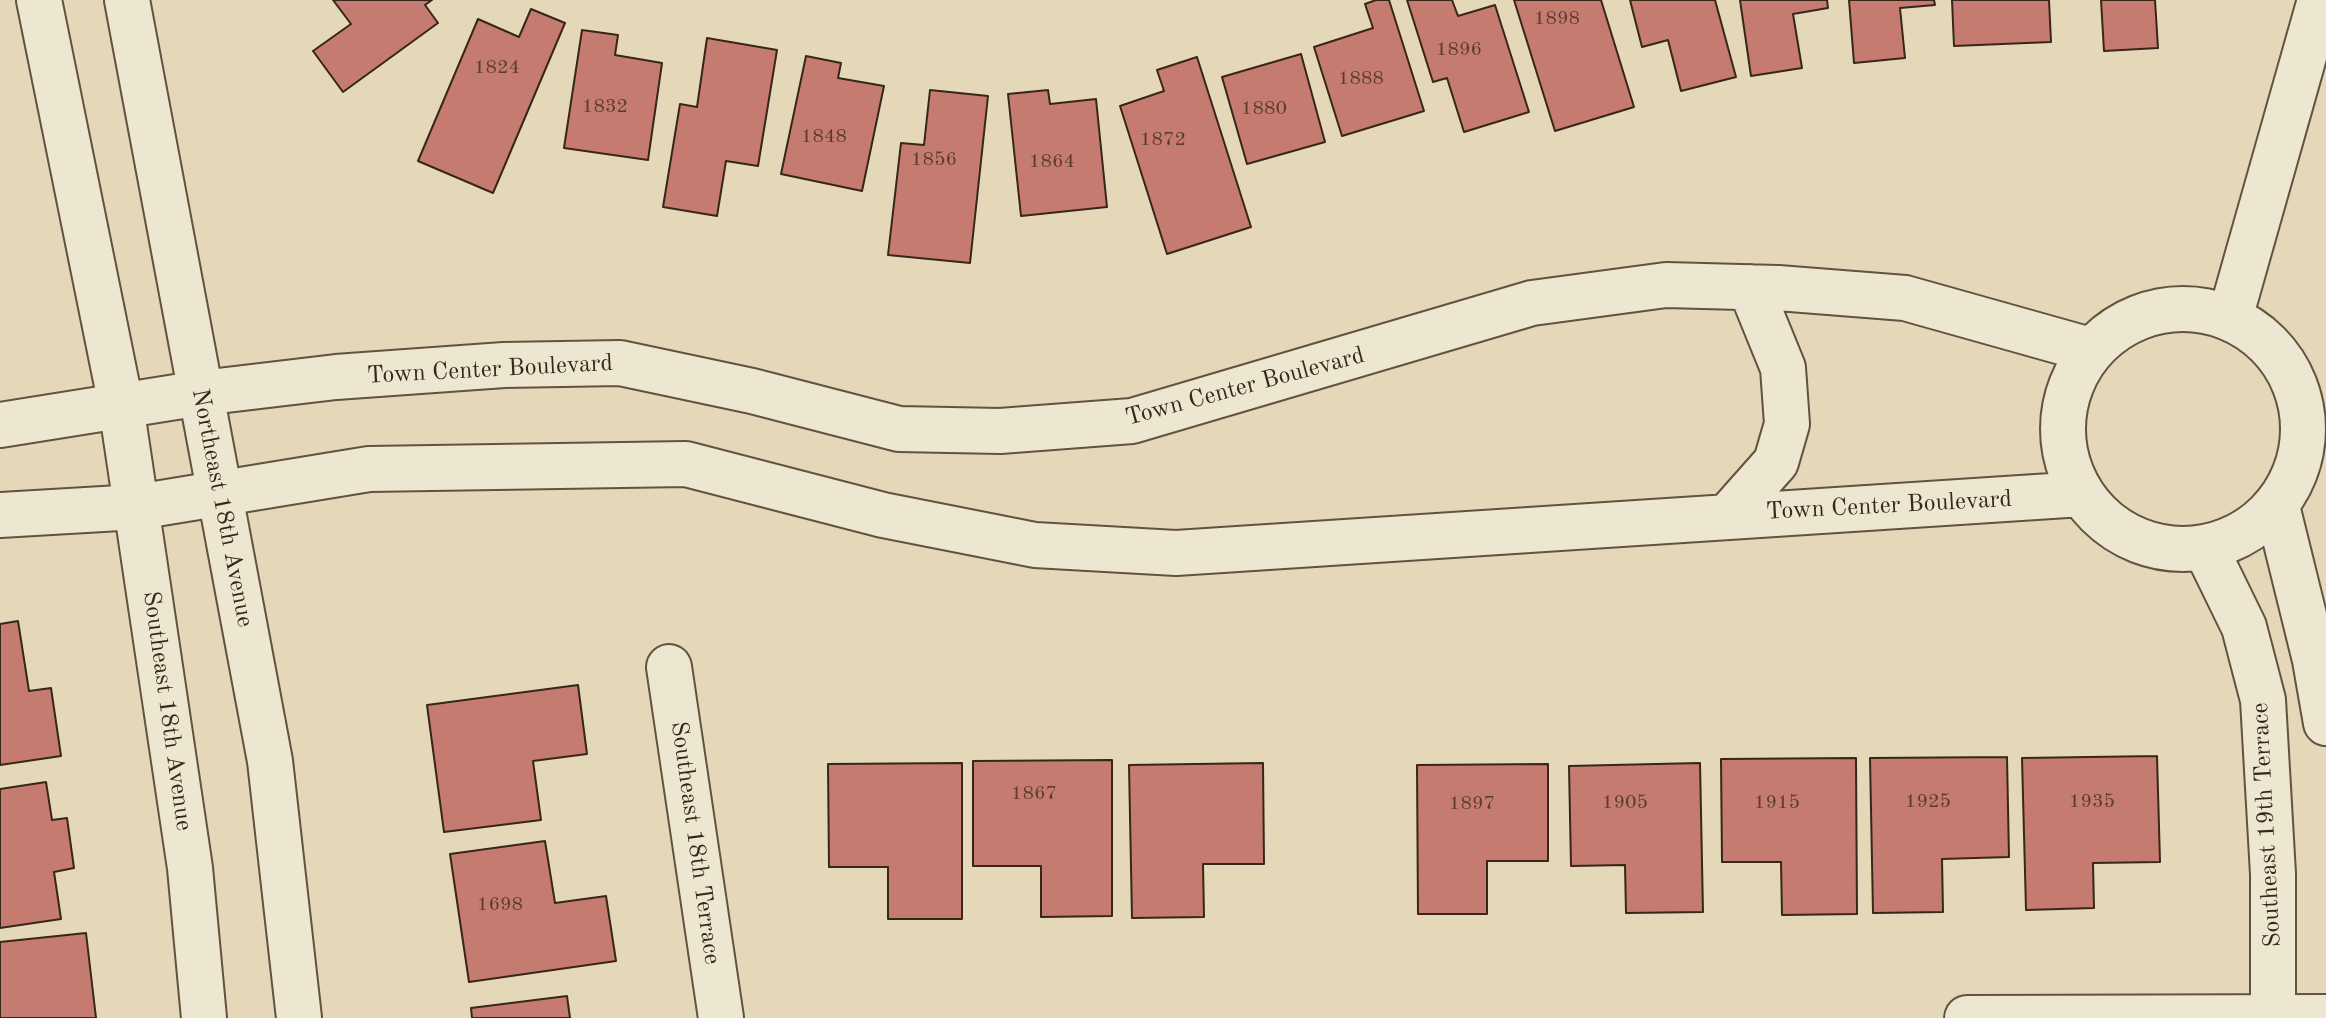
<!DOCTYPE html>
<style>
body{margin:0}
canvas{display:block;background:#e4d8b8}
</style>
<canvas width="2326" height="1018"></canvas>
<script>
const context = document.querySelector('canvas').getContext('2d');
context.lineJoin = 'round';
function paint(path, color) {
  context.fillStyle = color;
  context.fill(path, 'evenodd');
}
function toPath(rows) {
  const path = new Path2D();
  for (const r of rows) {
    if (r.length === 3) {
      path.moveTo(r[0] + r[2], r[1]);
      path.arc(r[0], r[1], r[2], 0, 2 * Math.PI);
      continue;
    }
    path.moveTo(r[0], r[1]);
    for (let i = 2; i < r.length; i += 2) path.lineTo(r[i], r[i + 1]);
  }
  return path;
}
function strokePath(path, color, width, dash) {
  context.strokeStyle = color;
  context.lineWidth = width;
  context.lineCap = dash ? 'butt' : 'round';
  context.setLineDash(dash || []);
  context.stroke(path);
}
function write(font, color, halo, rows, align = 'center') {
  context.font = font + ' "Old Standard TT",serif';
  context.lineWidth = 6;
  context.setLineDash([]);
  context.textBaseline = 'middle';
  context.strokeStyle = halo;
  context.fillStyle = color;
  for (const [text, x, y, turn = 0] of rows) {
    context.save();
    context.translate(x, y);
    context.rotate((+turn || 0) * Math.PI / 180);
    context.textAlign = isNaN(turn) ? turn : align;
    if (halo) context.strokeText(text, 0, 0);
    context.fillText(text, 0, 0);
    context.restore();
  }
}
const building = toPath([
 [333,0,432,0,425,5,438,23,343,92,313,51,351,24,333,0],
 [1376,0,1389,0,1424,111,1342,136,1314,47,1373,28,1365,4,1376,0],
 [1407,0,1452,0,1458,16,1495,5,1529,112,1464,132,1447,78,1433,82,1407,0],
 [1514,0,1601,0,1634,107,1555,131,1514,0],
 [1630,0,1715,0,1736,77,1681,91,1668,40,1642,47,1630,0],
 [1740,0,1827,0,1828,8,1793,14,1802,68,1751,76,1740,0],
 [1849,0,1934,0,1935,5,1900,8,1905,58,1854,63,1849,0],
 [1952,0,2049,0,2051,42,1954,46,1952,0],
 [2101,0,2155,0,2158,48,2104,51,2101,0],
 [531,9,565,23,493,193,418,161,478,19,519,37,531,9],
 [582,30,618,35,615,55,662,63,648,160,564,148,582,30],
 [707,38,777,50,758,166,726,161,717,216,663,207,680,104,697,107,707,38],
 [1301,54,1325,142,1247,164,1222,77,1301,54],
 [806,56,841,63,838,78,884,86,862,191,781,174,806,56],
 [1197,57,1251,227,1167,254,1120,106,1164,91,1157,70,1197,57],
 [930,90,988,96,970,263,888,255,901,143,924,145,930,90],
 [1048,90,1050,104,1096,99,1107,207,1021,216,1008,94,1048,90],
 [18,621,29,691,51,688,61,756,0,765,0,624,18,621],
 [578,685,587,754,533,761,541,820,444,832,427,705,578,685],
 [2157,756,2160,862,2093,863,2094,908,2026,910,2022,758,2157,756],
 [2007,757,2009,857,1942,859,1943,912,1873,913,1870,758,2007,757],
 [1856,758,1857,914,1782,915,1781,862,1722,862,1721,759,1856,758],
 [1112,760,1112,916,1041,917,1041,866,973,866,973,761,1112,760],
 [962,763,962,919,888,919,888,867,829,867,828,764,962,763],
 [1263,763,1264,864,1203,864,1204,917,1132,918,1129,765,1263,763],
 [1700,763,1703,912,1626,913,1625,865,1571,866,1569,766,1700,763],
 [1548,764,1548,861,1487,861,1487,914,1418,914,1417,765,1548,764],
 [46,782,52,820,67,818,74,868,54,872,61,919,0,928,0,789,46,782],
 [545,841,555,903,606,896,616,961,469,982,450,854,545,841],
 [86,933,96,1018,0,1018,0,942,86,933],
 [567,996,570,1018,472,1018,471,1008,567,996]
]);
paint(building, '#c67b70');
strokePath(building, '#372619', 2);
const minor = toPath([
 [2183,429,120],
 [2230,318,2320,0],
 [0,425,201,393,336,377,504,365,620,363,752,391,899,429,1000,431,1132,421,1532,303,1666,285,1778,288,1905,298,2090,350],
 [2277,506,2315,660,2326,723],
 [0,515,137,507,369,469,686,464,883,515,1035,545,1176,553,2082,494],
 [1729,515,1776,462,1787,424,1783,368,1750,287],
 [2205,547,2244,627,2263,700,2273,874,2273,1018],
 [669,667,721,1018],
 [1967,1018,2326,1017]
]);
const tertiary = toPath([
 [39,0,121,405,190,868,204,1018],
 [127,0,270,761,299,1018]
]);
strokePath(minor, '#625241', 48);
strokePath(tertiary, '#625241', 48);
strokePath(minor, '#ede6d1', 44);
strokePath(tertiary, '#ede6d1', 44);
write('20px', '#5b3b2f', null, [
 ["1898",1557,19],
 ["1896",1459,50],
 ["1824",497,68],
 ["1888",1361,79],
 ["1832",605,107],
 ["1880",1264,109],
 ["1848",824,137],
 ["1872",1163,140],
 ["1856",934,160],
 ["1864",1052,162],
 ["1867",1034,794],
 ["1925",1928,802],
 ["1935",2092,802],
 ["1905",1625,803],
 ["1915",1777,803],
 ["1897",1472,804],
 ["1698",500,905]
]);
write('24px', '#372619', '#ede6d1', [
 ["Town Center Boulevard",490,370,-3],
 ["Town Center Boulevard",1245,387,-15],
 ["Town Center Boulevard",1889,506,-3],
 ["Northeast 18th Avenue",222,508,79],
 ["Southeast 18th Avenue",167,711,82],
 ["Southeast 19th Terrace",2267,825,-93],
 ["Southeast 18th Terrace",695,843,82]
]);
</script>
